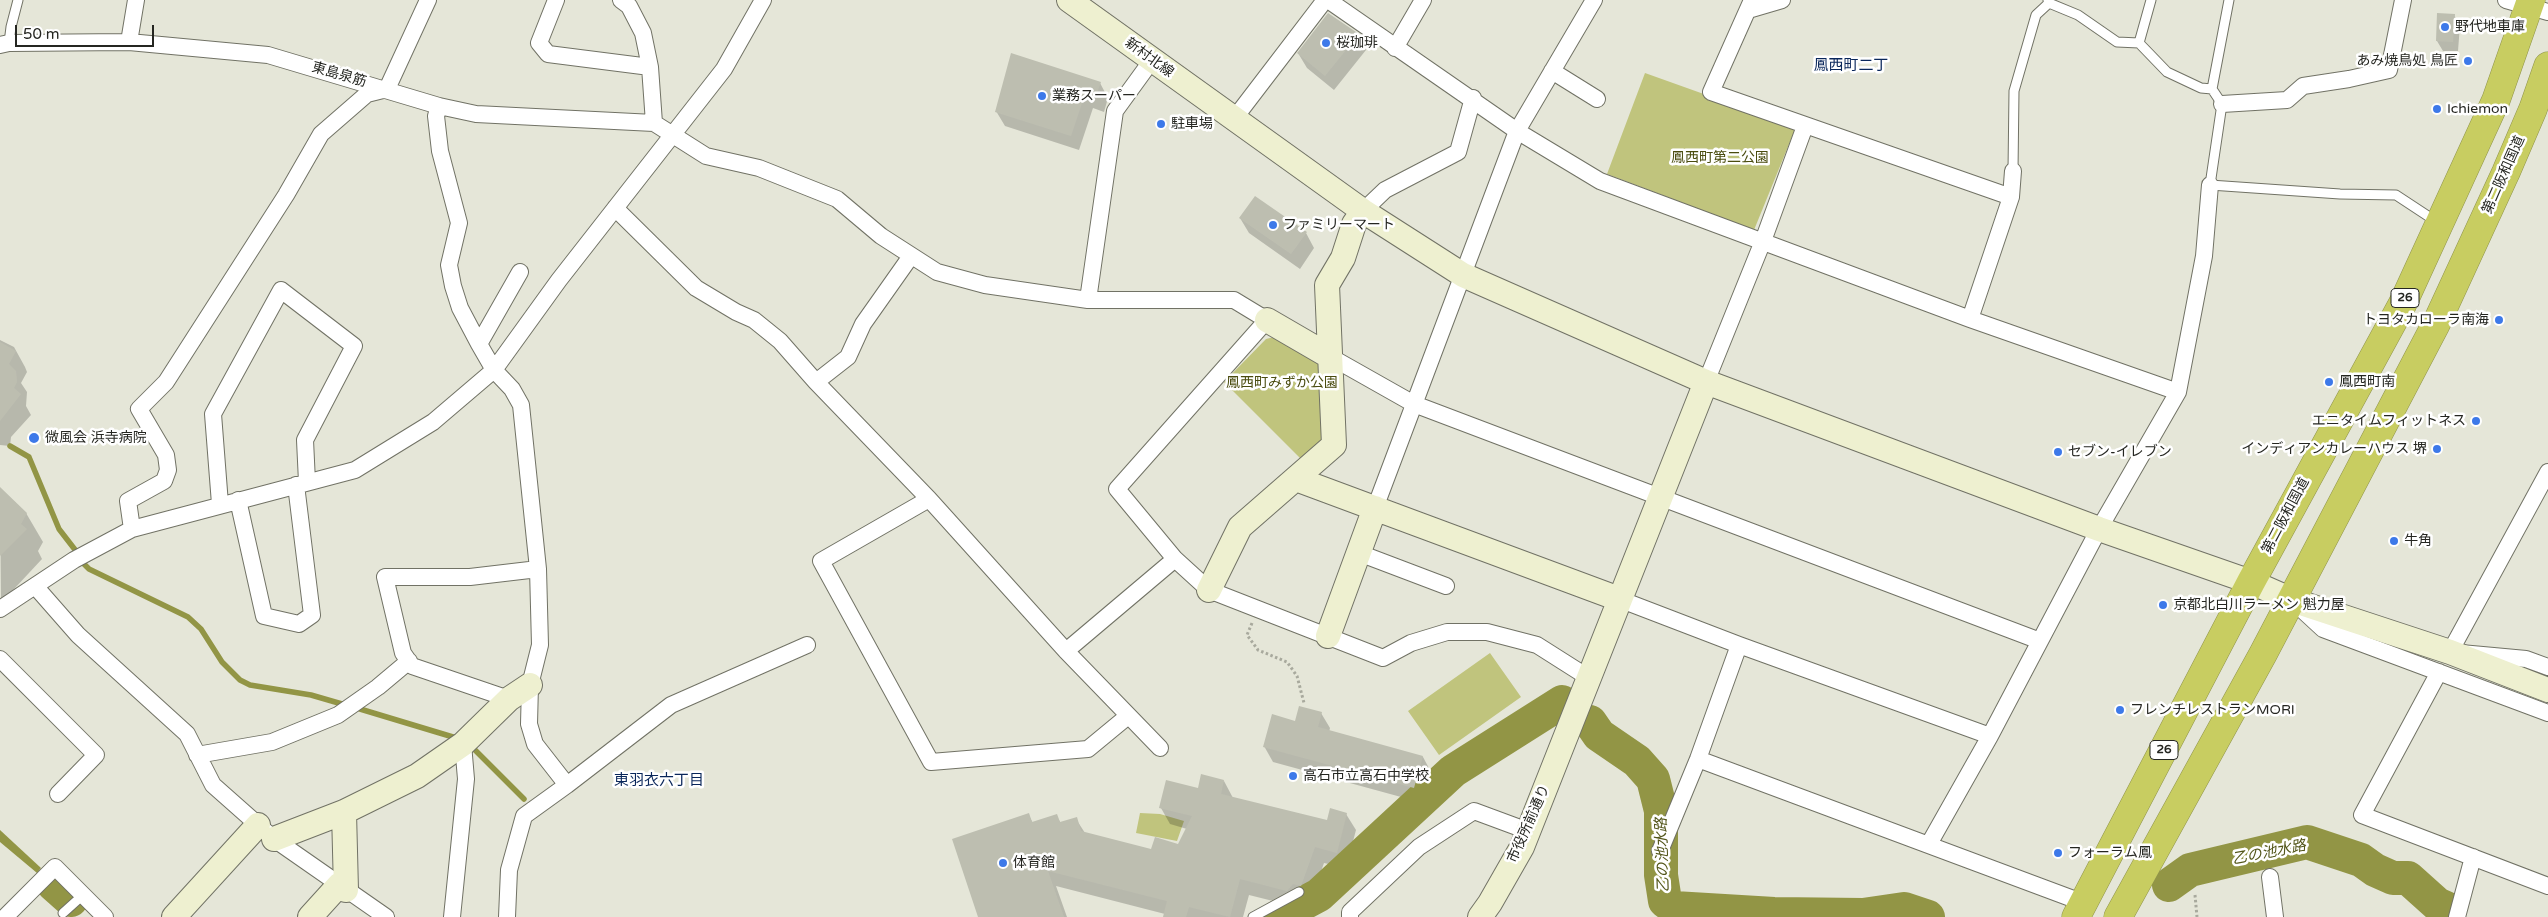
<!DOCTYPE html>
<meta charset="utf-8">
<style>
body{margin:0}
#map{position:relative;width:2548px;height:917px;overflow:hidden;background:#e5e6d8;font-family:"Varela Round",sans-serif}
canvas{display:block}
.scale{position:absolute;left:15px;top:25px;width:139px;height:22px;box-sizing:border-box;border:2px solid #252621;border-top:0;padding-left:6px;font-size:15px;line-height:18px;white-space:nowrap;color:#252621;-webkit-text-stroke:4px #fff;paint-order:stroke}
</style>
<div id="map">
<canvas width="2548" height="917"></canvas>
<div class="scale">50 m</div>
</div>
<script>
const context = document.querySelector('canvas').getContext('2d');
context.lineJoin = 'round';
function paint(path, color) {
  context.fillStyle = color;
  context.fill(path, 'evenodd');
}
function toPath(rows) {
  const path = new Path2D();
  for (const r of rows) {
    path.moveTo(r[0], r[1]);
    for (let i = 2; i < r.length; i += 2) path.lineTo(r[i], r[i + 1]);
  }
  return path;
}
function strokePath(path, color, width, dash) {
  context.strokeStyle = color;
  context.lineWidth = width;
  context.lineCap = dash ? 'butt' : 'round';
  context.setLineDash(dash || []);
  context.stroke(path);
}
function write(font, color, halo, rows, align = 'center') {
  context.font = font + ' "Varela Round","Noto Sans JP",sans-serif';
  context.lineWidth = 5;
  context.setLineDash([]);
  context.textBaseline = 'middle';
  context.strokeStyle = halo;
  context.fillStyle = color;
  for (const [text, x, y, turn = 0] of rows) {
    context.save();
    context.translate(x, y);
    context.rotate((+turn || 0) * Math.PI / 180);
    context.textAlign = isNaN(turn) ? turn : align;
    if (halo) context.strokeText(text, 0, 0);
    context.fillText(text, 0, 0);
    context.restore();
  }
}
paint(toPath([
 [1645,73,1796,127,1754,230,1607,174],
 [1278,336,1322,362,1326,433,1319,448,1304,462,1224,382,1266,339],
 [1490,653,1521,697,1439,755,1408,711],
 [1140,813,1160,814,1184,821,1177,841,1136,833]
]), '#c0c47d');
paint(toPath([
 [0,830,41,868,37,873,0,842]
]), '#929545');
paint(toPath([
 [2454,15,2460,25,2458,51,2443,51,2437,41],
 [1358,35,1366,50,1334,90,1307,68,1298,53],
 [1100,83,1108,98,1104,112,1093,108,1079,150,1005,126,996,111],
 [1240,218,1306,233,1314,248,1300,269,1249,233],
 [0,340,14,347,25,367,27,372,21,383,27,392,26,406,31,415,11,437,10,446,0,445],
 [0,490,26,513,43,542,38,551,42,559,1,603],
 [1321,713,1330,728,1329,732,1423,757,1431,772,1423,803,1273,762,1264,746],
 [1224,781,1233,798,1328,822,1346,814,1356,830,1346,868,1324,863,1310,902,1303,900,1297,907,1249,895,1243,917,1165,917,1165,914,1056,886,1067,917,979,917,1028,814,1033,823,1056,816,1061,823,1076,819,1085,833,1152,851,1179,845,1187,829,1170,824,1161,808,1198,789]
]), '#0003');
strokePath(toPath([
 [10,446,29,457,59,529,76,551],
 [84,564,89,569,188,617,201,629,222,662,240,680,250,685,311,695,342,704],
 [360,709,453,737],
 [470,745,524,799]
]), '#929545', 5.5);
strokePath(toPath([
 [1590,722,1599,735,1637,761,1653,779,1661,811,1661,875,1665,901,1674,908,1774,914,1863,915,1904,909,1928,917],
 [53,884,71,900],
 [2169,885,2190,870,2307,842,2361,860,2375,870,2393,878,2408,878,2437,904,2446,908],
 [1278,917,1319,895,1453,771,1562,702]
]), '#929545', 34);
paint(toPath([
 [1328,13,1359,34,1325,76,1297,53],
 [2437,13,2455,14,2453,42,2436,41],
 [1011,53,1101,82,1095,98,1085,94,1071,136,995,112],
 [1255,196,1307,232,1291,254,1239,218],
 [0,342,16,351,9,364,16,371,17,382,14,388,21,394,0,421],
 [0,487,27,513,21,524,27,529,0,556],
 [1299,706,1322,712,1318,727,1423,756,1414,788,1263,747,1272,714,1295,721],
 [1201,774,1224,780,1221,794,1327,820,1330,808,1347,813,1337,853,1315,847,1301,886,1293,884,1287,891,1240,879,1230,917,1189,907,1186,917,1163,917,1167,901,1048,871,1064,917,978,917,952,839,1029,813,1032,822,1057,814,1060,822,1077,817,1081,831,1151,849,1155,837,1178,844,1192,816,1159,808,1166,780,1198,788]
]), '#bdbeb0');
const lane = toPath([
 [2151,0,2139,43,2167,72,2201,88,2212,89],
 [2229,0,2212,89,2222,104,2210,185,2340,194,2396,195,2437,222],
 [2049,3,2078,15,2117,42,2139,43],
 [9,43,11,27,18,0],
 [2013,171,2014,91,2036,15,2049,3,2048,0],
 [63,913,83,895],
 [1253,917,1299,892]
]);
const street = toPath([
 [556,0,539,43,548,54,650,67],
 [621,0,629,6,643,33,650,67,654,123],
 [1328,0,1517,131,1600,181,1970,319,2178,392],
 [1752,0,1711,92,2011,197],
 [2506,0,2548,12],
 [1748,10,1782,0],
 [129,42,136,0],
 [0,45,9,43,129,42,268,55,439,106,476,114,654,123,706,156,759,168,837,199,881,236,937,272,985,285,1088,300,1234,300,1267,320,1117,489,1175,559,1209,590,1383,658,1411,643,1447,632,1487,632,1537,645,1589,678],
 [1395,48,1423,0],
 [1552,71,1597,99],
 [2222,104,2287,100,2303,86,2349,79,2389,70,2403,0],
 [439,106,436,116,440,151,459,223,449,265,453,286,460,308,479,344,494,370,512,389,521,405,538,569,540,645,530,685,529,724,535,744,567,785,524,816,509,870,507,917],
 [1234,119,1325,0],
 [615,208,696,288,736,312,754,320,780,341,816,382,929,499,1066,651,1160,748],
 [1363,211,1385,190,1458,152,1473,98],
 [1088,300,1115,111,1152,60],
 [1970,319,2011,197,2013,171],
 [479,344,520,272],
 [1329,356,1414,404,2040,641],
 [816,382,848,357,863,324,911,256],
 [1706,382,1763,241,1805,126],
 [2548,472,2450,652,2526,659,2548,667],
 [929,499,821,561,931,762,1088,749,1128,716],
 [238,500,264,616,299,624,312,615,296,485],
 [220,504,213,414,281,290,354,346,305,440,307,482],
 [1375,508,1517,131,1594,0],
 [132,529,128,501,164,481,168,470,166,455,139,409,166,382,286,195,321,134,367,94,387,89,428,0],
 [1359,553,1446,586],
 [35,586,78,635,187,734,213,785,274,839,386,917],
 [1619,599,1739,645,1990,736],
 [2297,605,2323,629,2548,713],
 [0,609,74,560,132,529,355,470,433,422,494,370,559,280,724,69,763,0],
 [1066,651,1175,559],
 [0,659,96,755,58,794],
 [2439,672,2362,815,2548,886],
 [509,699,412,666,403,653,385,577,470,577,538,569],
 [197,755,272,742,338,715,378,687,409,661],
 [1698,759,2084,903],
 [567,785,671,705,807,645],
 [1929,844,1990,736,2099,529,2178,392,2204,256,2210,185],
 [1660,851,1698,759,1739,645],
 [2270,877,2275,917],
 [5,917,55,867,105,917],
 [452,917,466,779,463,744],
 [1350,917,1350,912,1419,847,1474,811,1528,831],
 [2457,917,2473,857]
]);
const secondary = toPath([
 [1069,0,1363,211,1463,275,1706,382,2099,529,2251,582,2292,600,2450,652,2548,690],
 [1267,320,1329,356],
 [1296,479,1619,599],
 [1209,590,1240,527,1334,445,1327,285,1343,258,1354,224,1363,211],
 [1328,636,1375,508],
 [344,812,346,890],
 [274,839,344,812,417,776,463,744,509,699,530,685],
 [174,917,258,825],
 [310,917,339,885],
 [1480,917,1490,903,1522,847,1706,382]
]);
const highway = toPath([
 [2076,917,2251,582,2403,303,2496,100,2531,0],
 [2118,917,2263,654,2436,324,2506,172,2533,109,2548,66]
]);
strokePath(lane, '#717265', 11);
strokePath(street, '#717265', 18);
strokePath(secondary, '#717265', 26);
strokePath(highway, '#8f934b', 29);
strokePath(toPath([
 [1252,623,1247,635,1258,650,1287,662,1297,676,1304,703],
 [2195,895,2197,917]
]), '#a8a99d', 3, [2.5, 2.5]);
strokePath(lane, '#fff', 9);
strokePath(street, '#fff', 16);
strokePath(secondary, '#eef0d0', 24);
strokePath(highway, '#c8cd61', 28);
for (const [x, y, r, color] of [
 [2445,27,5,"#3d79e9"],
 [1326,43,5,"#3d79e9"],
 [2468,61,5,"#3d79e9"],
 [1042,96,5,"#3d79e9"],
 [2437,109,5,"#3d79e9"],
 [1161,124,5,"#3d79e9"],
 [1273,225,5,"#3d79e9"],
 [2499,320,5,"#3d79e9"],
 [2329,382,5,"#3d79e9"],
 [2476,421,5,"#3d79e9"],
 [34,438,6,"#3d79e9"],
 [2437,449,5,"#3d79e9"],
 [2058,452,5,"#3d79e9"],
 [2394,541,5,"#3d79e9"],
 [2163,605,5,"#3d79e9"],
 [2120,710,5,"#3d79e9"],
 [1293,776,5,"#3d79e9"],
 [2058,853,5,"#3d79e9"],
 [1003,863,5,"#3d79e9"]
]) {
  const dot = new Path2D();
  dot.arc(x, y, r, 0, 2 * Math.PI);
  context.fillStyle = color;
  context.fill(dot);
  strokePath(dot, '#fff', 2);
}
for (const [x, y, w] of [
 [2405,298,28],
 [2164,750,28]
]) {
  const box = new Path2D();
  box.roundRect(x - w / 2, y - 9.5, w, 19, 4);
  context.fillStyle = '#fff';
  context.fill(box);
  strokePath(box, '#252621', 1);
}
write('bold 12px', '#252621', null, [
 ["26",2405,298],
 ["26",2164,750]
]);
write('14px', '#252621', '#fff', [
 ["野代地車庫",2455,27],
 ["桜珈琲",1336,43],
 ["あみ焼鳥処 鳥匠",2458,61,"right"],
 ["業務スーパー",1052,96],
 ["Ichiemon",2447,109],
 ["駐車場",1171,124],
 ["ファミリーマート",1283,225],
 ["トヨタカローラ南海",2489,320,"right"],
 ["鳳西町南",2339,382],
 ["エニタイムフィットネス",2466,421,"right"],
 ["微風会 浜寺病院",45,438],
 ["インディアンカレーハウス 堺",2427,449,"right"],
 ["セブン-イレブン",2068,452],
 ["牛角",2404,541],
 ["京都北白川ラーメン 魁力屋",2173,605],
 ["フレンチレストランMORI",2130,710],
 ["高石市立高石中学校",1303,776],
 ["フォーラム鳳",2068,853],
 ["体育館",1013,863]
], 'left');
write('14px', '#252621', '#fff', [
 ["新村北線",1149,58,36],
 ["東島泉筋",339,75,16],
 ["第二阪和国道",2504,175,-66],
 ["第二阪和国道",2286,516,-62],
 ["市役所前通り",1529,824,-66]
]);
write('14px', '#4a4c0f', '#fff', [
 ["鳳西町第二公園",1720,158],
 ["鳳西町みずか公園",1282,383]
]);
write('15px', '#09265a', '#fff', [
 ["鳳西町二丁",1851,66],
 ["東羽衣六丁目",659,781]
]);
write('italic 15px', '#53561a', '#fff', [
 ["乙の池水路",2269,853,-11],
 ["乙の池水路",1663,855,-92]
]);
</script>
